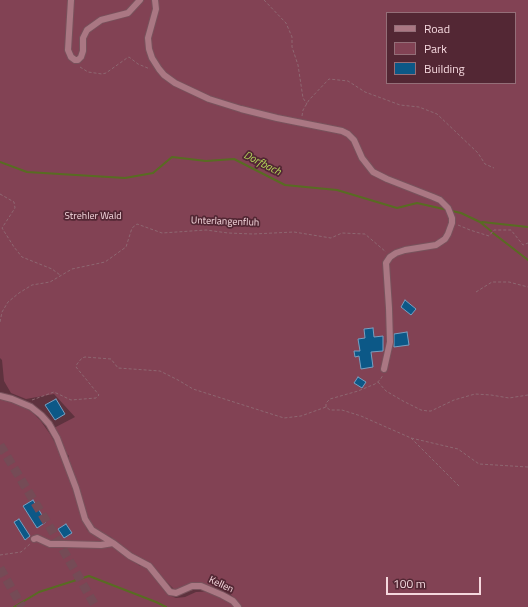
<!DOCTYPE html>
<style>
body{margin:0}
#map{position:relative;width:528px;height:607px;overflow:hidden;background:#5e323e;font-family:"Titillium Web",sans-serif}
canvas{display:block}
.legend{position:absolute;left:386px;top:12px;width:130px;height:72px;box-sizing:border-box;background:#532734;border:1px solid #946e78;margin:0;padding:5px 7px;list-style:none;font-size:12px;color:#f5d8de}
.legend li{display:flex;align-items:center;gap:8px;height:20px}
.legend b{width:20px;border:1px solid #946e78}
.scale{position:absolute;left:386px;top:577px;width:95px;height:18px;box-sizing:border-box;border:2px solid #f5d8de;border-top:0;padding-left:5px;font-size:12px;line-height:14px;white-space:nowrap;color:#f5d8de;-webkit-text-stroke:3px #532734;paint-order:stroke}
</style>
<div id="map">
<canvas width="528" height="607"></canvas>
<ul class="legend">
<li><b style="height:5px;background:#aa7783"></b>Road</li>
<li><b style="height:11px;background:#824254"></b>Park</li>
<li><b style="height:11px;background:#0c5887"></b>Building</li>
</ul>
<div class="scale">100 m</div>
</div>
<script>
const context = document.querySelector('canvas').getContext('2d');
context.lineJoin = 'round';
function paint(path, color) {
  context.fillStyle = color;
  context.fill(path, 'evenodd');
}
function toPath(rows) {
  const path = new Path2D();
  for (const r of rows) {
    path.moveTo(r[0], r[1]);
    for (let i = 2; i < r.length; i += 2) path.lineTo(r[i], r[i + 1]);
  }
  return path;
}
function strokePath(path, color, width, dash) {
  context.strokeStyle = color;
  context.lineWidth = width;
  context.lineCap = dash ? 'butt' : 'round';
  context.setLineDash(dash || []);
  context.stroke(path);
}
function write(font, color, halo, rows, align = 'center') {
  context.font = font + ' "Titillium Web",sans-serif';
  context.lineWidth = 3.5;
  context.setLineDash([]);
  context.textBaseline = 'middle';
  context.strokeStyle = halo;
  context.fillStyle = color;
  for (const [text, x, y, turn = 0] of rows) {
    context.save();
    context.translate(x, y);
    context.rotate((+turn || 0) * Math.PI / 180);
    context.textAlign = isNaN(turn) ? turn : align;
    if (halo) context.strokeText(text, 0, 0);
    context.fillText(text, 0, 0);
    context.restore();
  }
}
paint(toPath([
 [0,0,528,0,528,607,241,607,228,591,212,586,184,592,176,591,145,561,132,556,111,537,98,531,91,525,68,460,69,456,65,452,54,428,75,417,54,394,26,399,11,393,4,381,2,360,0,358],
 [387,13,515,13,515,83,387,83],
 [0,399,19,404,31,411,40,420,50,434,58,448,75,492,82,517,87,530,102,538,102,541,97,542,67,542,61,547,115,547,140,566,145,565,171,596,176,598,185,597,196,592,217,591,236,607,0,607]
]), '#824254');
strokePath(toPath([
 [0,162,27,172,125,178,153,173,172,157,206,161,234,159,285,185,337,190,397,208,417,203,461,213,480,222,491,231],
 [482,222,528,227],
 [493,233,528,260],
 [14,607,39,592,89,576,156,602,166,607]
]), '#586c22', 2);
const building = toPath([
 [405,300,416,309,411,315,401,307,405,300],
 [373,328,374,337,383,336,383,351,371,352,373,367,361,369,359,356,355,357,354,351,360,351,358,339,365,338,364,329,373,328],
 [407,332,409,345,394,347,394,334,407,332],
 [358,377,366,382,362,388,354,383,358,377],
 [56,399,65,414,55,420,45,405,56,399],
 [33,500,46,522,37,528,23,506,33,500],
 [19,519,30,536,25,540,14,522,19,519],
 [66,524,72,533,64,538,58,529,66,524]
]);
paint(building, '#0c5887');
strokePath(building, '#779fc0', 1);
strokePath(toPath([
 [0,445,51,529,96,607],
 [0,568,22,607]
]), '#754b56', 9, [9, 4.5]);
const minor = toPath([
 [71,0,68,50,71,57,75,60,78,60,81,57,83,51,83,38,87,30,101,20,128,13,140,0],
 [155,0,156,9,148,38,149,49,152,58,159,69,164,75,175,83,209,99,241,109,277,118,342,131,348,134,354,140,362,158,373,172,387,179,433,197,440,200,448,208,452,218,452,223,448,234,445,239,436,245,405,250,396,253,390,257,386,263,389,308,390,342,384,369],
 [0,396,12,399,31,407,41,415,49,424,57,438,76,488,85,519,92,530,113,543,130,556,149,566,170,592,176,593,192,586,201,586,222,595,233,601,238,607],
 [34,539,37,538,50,544,64,544,101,545,113,543]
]);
strokePath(minor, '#78525c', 8);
strokePath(toPath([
 [264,0,286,23,292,37,292,47,298,65,303,98,307,104],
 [80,67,88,72,102,74,106,73,127,58,129,57,138,64,150,69],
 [302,116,303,110,309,100,329,79,348,81,365,92,384,99,400,105,419,107,437,114,478,153,485,164,494,168],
 [0,194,14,202,15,208,2,228,14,247,22,257,52,269,60,275],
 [458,225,470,230,489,236,494,230,511,230,523,245,528,243],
 [476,292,492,282,509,282,528,287],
 [0,322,2,312,8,302,19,293,32,285,50,282,72,269,105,262,126,247,132,228,137,224,162,233,206,230,228,233,253,234,294,232,331,238,342,233,365,234,386,252],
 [378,382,386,391,403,401,421,410,428,411,431,411,454,400,475,394,491,395,509,398,528,395],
 [32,400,54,392,71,400,96,398,99,395,76,367,77,364,82,358,85,357,111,359,118,368,160,371,178,380,193,389,284,418,301,416,326,407,330,410,342,410,361,416,411,438,458,449,479,464,528,467],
 [326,407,326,403,330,399,358,391,375,384,380,380,383,375],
 [411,438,460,487],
 [0,555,21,552,30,544]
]), '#8e6771', 1, [3, 2]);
strokePath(minor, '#aa7783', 6);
write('10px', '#f5d9df', '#532734', [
 ["Strehler Wald",93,217]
]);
write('10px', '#f5d8de', '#532734', [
 ["Unterlangenfluh",225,222,2],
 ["Kellen",221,585,25]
]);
write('italic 11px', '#b4d85a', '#532734', [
 ["Dorfbach",262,164,27]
]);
</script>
